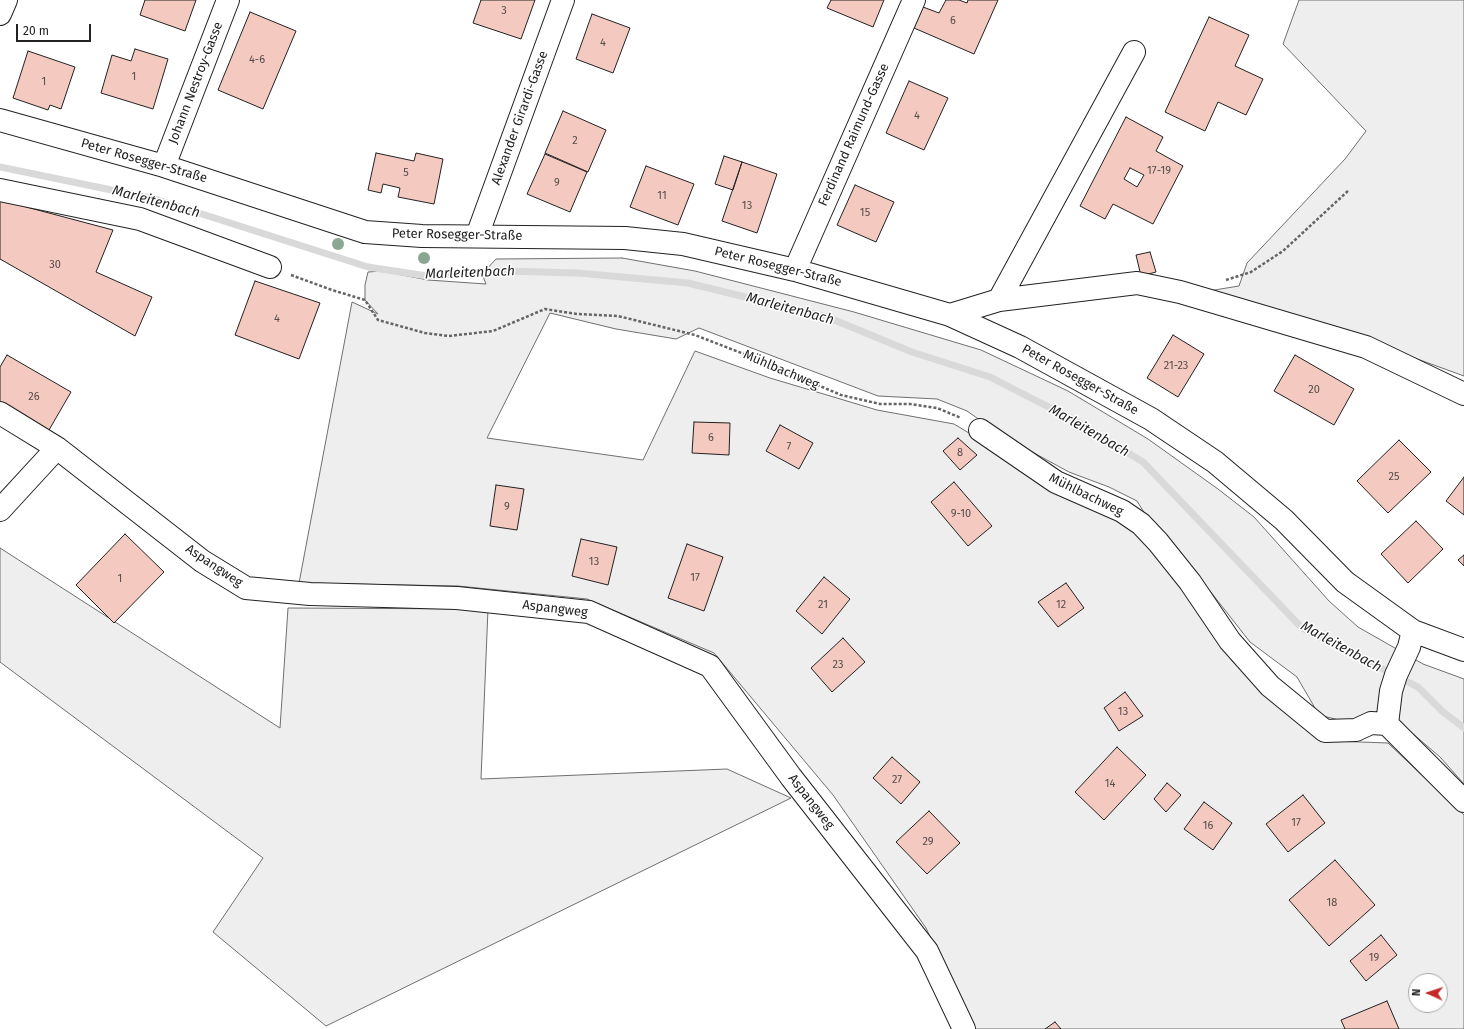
<!DOCTYPE html>
<meta charset="utf-8">
<style>
body{margin:0}
#map{position:relative;width:1464px;height:1029px;overflow:hidden;background:#fff;font-family:"Fira Sans",sans-serif}
canvas{display:block}
.north{position:absolute;left:1408px;top:973px;width:40px;height:40px;box-sizing:border-box;background:#fff;border:1px solid #a7a7a7;border-radius:50%;rotate:273deg;font-size:11px;font-weight:700;line-height:16px;text-align:center;color:#222}
.north::after{content:'';display:block;margin:auto;width:14px;height:18px;background:#c62828;clip-path:polygon(50% 0,100% 100%,50% 72%,0 100%)}
.scale{position:absolute;left:16px;top:24px;width:75px;height:18px;box-sizing:border-box;border:2px solid #222;border-top:0;padding-left:5px;font-size:12px;line-height:14px;white-space:nowrap;color:#222;-webkit-text-stroke:3px #fff;paint-order:stroke}
</style>
<div id="map">
<canvas width="1464" height="1029"></canvas>
<div class="north">N</div>
<div class="scale">20 m</div>
</div>
<script>
const context = document.querySelector('canvas').getContext('2d');
context.lineJoin = 'round';
function paint(path, color) {
  context.fillStyle = color;
  context.fill(path, 'evenodd');
}
function toPath(rows) {
  const path = new Path2D();
  for (const r of rows) {
    path.moveTo(r[0], r[1]);
    for (let i = 2; i < r.length; i += 2) path.lineTo(r[i], r[i + 1]);
  }
  return path;
}
function strokePath(path, color, width, dash) {
  context.strokeStyle = color;
  context.lineWidth = width;
  context.lineCap = dash ? 'butt' : 'round';
  context.setLineDash(dash || []);
  context.stroke(path);
}
function write(font, color, halo, rows, align = 'center') {
  context.font = font + ' "Fira Sans",sans-serif';
  context.lineWidth = 3;
  context.setLineDash([]);
  context.textBaseline = 'middle';
  context.strokeStyle = halo;
  context.fillStyle = color;
  for (const [text, x, y, turn = 0] of rows) {
    context.save();
    context.translate(x, y);
    context.rotate((+turn || 0) * Math.PI / 180);
    context.textAlign = isNaN(turn) ? turn : align;
    if (halo) context.strokeText(text, 0, 0);
    context.fillText(text, 0, 0);
    context.restore();
  }
}
const green = toPath([
 [1299,0,1464,0,1464,376,1321,324,1202,292,1239,286,1247,263,1345,159,1366,131,1283,44,1299,0],
 [622,258,695,271,854,312,981,350,1068,391,1148,439,1218,489,1254,517,1329,601,1358,627,1423,664,1464,679,1464,784,1440,757,1399,722,1382,714,1343,721,1319,715,1297,677,1250,642,1210,591,1153,527,1137,501,1109,487,1069,472,1001,435,967,411,937,399,878,396,699,328,676,339,616,329,550,313,487,438,643,460,695,351,770,378,877,410,954,424,1073,496,1120,517,1168,563,1233,662,1292,713,1333,741,1388,743,1464,815,1464,1029,973,1029,926,928,833,795,714,653,587,599,458,586,299,583,352,302,378,314,365,300,365,285,368,272,382,271,428,280,486,284,482,274,496,259,622,258],
 [1416,981,1440,981,1440,1005,1416,1005,1416,981],
 [0,548,280,728,288,608,488,609,481,779,727,769,791,798,326,1026,213,932,263,858,0,662,0,548]
]);
paint(green, '#eee');
strokePath(green, '#6f6f6f', 1);
strokePath(toPath([
 [0,167,155,199,368,267,427,276,505,271,578,273,688,283,827,317,912,352,990,377,1074,420,1143,462,1302,628,1418,687,1442,711,1464,728]
]), '#d9d9d9', 7);
const building = toPath([
 [145,0,196,0,185,31,140,15,145,0],
 [481,0,535,0,521,39,473,23,481,0],
 [831,0,884,0,873,27,827,8,831,0],
 [946,0,959,0,967,3,968,0,998,0,974,54,914,28,923,7,939,13,946,0],
 [250,12,296,31,263,109,218,90,250,12],
 [592,14,630,28,613,73,576,59,592,14],
 [1209,17,1249,35,1235,66,1263,79,1246,115,1218,102,1205,131,1165,112,1209,17],
 [135,49,168,59,153,109,101,93,112,55,131,61,135,49],
 [28,51,75,67,61,109,50,105,48,110,13,98,28,51],
 [909,81,948,98,924,150,886,133,909,81],
 [563,111,606,130,588,172,545,153,563,111],
 [1126,117,1163,137,1156,151,1183,166,1153,224,1113,204,1105,219,1080,206,1126,117],
 [1130,168,1144,175,1137,187,1124,179,1130,168],
 [376,153,414,161,416,153,443,159,434,204,398,197,400,188,383,184,381,193,368,190,376,153],
 [545,154,587,172,570,212,527,194,545,154],
 [724,156,742,162,733,190,715,184,724,156],
 [742,162,777,174,757,233,722,221,742,162],
 [646,166,694,184,678,225,630,207,646,166],
 [855,185,894,202,876,242,837,225,855,185],
 [0,200,113,230,96,272,152,297,135,336,0,259,0,200],
 [1150,252,1156,272,1141,276,1136,255,1150,252],
 [255,281,320,303,299,359,235,335,255,281],
 [1173,335,1204,354,1178,397,1147,378,1173,335],
 [7,355,71,392,49,430,0,402,0,367,7,355],
 [1295,355,1354,389,1334,425,1274,391,1295,355],
 [694,422,730,423,729,455,692,453,694,422],
 [780,425,813,443,799,469,766,451,780,425],
 [958,438,977,455,960,470,943,451,958,438],
 [1399,440,1431,472,1388,513,1357,481,1399,440],
 [1464,477,1464,515,1446,501,1464,477],
 [954,482,992,526,968,546,931,502,954,482],
 [496,485,524,489,517,530,490,526,496,485],
 [1416,521,1443,549,1408,583,1381,554,1416,521],
 [125,534,164,572,114,623,76,585,125,534],
 [581,539,617,547,608,585,572,576,581,539],
 [687,544,723,557,704,611,668,598,687,544],
 [1464,555,1464,566,1458,560,1464,555],
 [824,577,850,599,822,634,796,611,824,577],
 [1066,583,1084,608,1058,627,1038,602,1066,583],
 [843,638,865,662,832,692,811,668,843,638],
 [1125,692,1143,716,1119,731,1104,708,1125,692],
 [1117,747,1146,775,1104,820,1075,792,1117,747],
 [892,757,920,782,901,804,873,778,892,757],
 [1167,783,1181,795,1166,812,1154,799,1167,783],
 [1303,795,1325,823,1288,852,1266,824,1303,795],
 [1204,802,1232,823,1213,850,1184,829,1204,802],
 [929,811,960,843,927,874,896,842,929,811],
 [1335,860,1375,905,1329,946,1289,900,1335,860],
 [1381,935,1397,955,1366,981,1350,961,1381,935],
 [1387,1001,1399,1029,1345,1029,1341,1020,1387,1001],
 [1055,1022,1061,1029,1045,1029,1055,1022]
]);
paint(building, '#f3c9c0');
strokePath(building, '#222', 1);
const minor = toPath([
 [0,120,164,166,365,232,422,236,625,238,683,244,795,270,950,315,1020,347,1151,419,1215,462,1284,520,1345,582,1413,631,1464,650],
 [164,166,228,0],
 [0,190,140,219,270,267],
 [477,236,563,0],
 [795,270,914,0],
 [999,300,1134,52],
 [950,315,999,300,1137,283,1180,292,1366,347,1464,394],
 [0,413,57,448,202,561,246,588,310,594,457,598,589,612,710,666,791,777,927,951,964,1029],
 [980,430,1056,482,1122,511,1141,524,1158,542,1190,582,1230,641,1270,686,1325,731,1356,730,1371,723,1387,724,1464,801],
 [0,510,57,448],
 [1387,724,1391,691,1396,675,1409,647,1413,631]
]);
const major = toPath([
 [0,14,6,0]
]);
strokePath(minor, '#222', 24);
strokePath(major, '#222', 24);
strokePath(toPath([
 [291,275,332,290,365,300,378,320,425,333,449,336,493,331,545,309,577,314,618,316,695,335,762,361,841,395,880,404,910,404,937,408,961,418],
 [1226,280,1251,272,1283,251,1349,190]
]), '#646464', 2.5, [3, 2]);
strokePath(minor, '#fff', 22);
strokePath(major, '#fff', 22);
context.fillStyle = '#8da692';
for (const [x, y] of [
 [338,244],
 [424,258]
]) {
  context.beginPath();
  context.arc(x, y, 6, 0, 2 * Math.PI);
  context.fill();
}
write('11px', '#564c4a', null, [
 ["3",504,11],
 ["6",953,21],
 ["4",603,43],
 ["4-6",257,60],
 ["1",134,77],
 ["1",44,82],
 ["4",917,116],
 ["2",575,141],
 ["17-19",1159,171],
 ["5",406,173],
 ["9",557,183],
 ["11",662,196],
 ["13",747,206],
 ["15",865,213],
 ["30",55,265],
 ["4",277,319],
 ["21-23",1176,366],
 ["20",1314,390],
 ["26",34,397],
 ["6",711,438],
 ["7",789,447],
 ["8",960,453],
 ["25",1394,477],
 ["9",507,507],
 ["9-10",961,514],
 ["13",594,562],
 ["17",695,578],
 ["1",120,579],
 ["21",823,605],
 ["12",1061,605],
 ["23",838,665],
 ["13",1123,712],
 ["27",897,780],
 ["14",1110,784],
 ["17",1296,823],
 ["16",1208,826],
 ["29",928,842],
 ["18",1332,903],
 ["19",1374,958]
]);
write('13px', '#222', '#fff', [
 ["Johann Nestroy-Gasse",196,83,-69],
 ["Alexander Girardi-Gasse",520,118,-70],
 ["Ferdinand Raimund-Gasse",854,135,-66],
 ["Peter Rosegger-Straße",144,161,16],
 ["Peter Rosegger-Straße",457,235,1],
 ["Peter Rosegger-Straße",778,267,14],
 ["Mühlbachweg",781,370,23],
 ["Peter Rosegger-Straße",1080,380,29],
 ["Mühlbachweg",1086,495,26],
 ["Aspangweg",214,566,34],
 ["Aspangweg",555,609,7],
 ["Aspangweg",811,802,52]
]);
write('italic 14px', '#222', '#fff', [
 ["Marleitenbach",156,202,15],
 ["Marleitenbach",470,273,-2],
 ["Marleitenbach",790,309,15],
 ["Marleitenbach",1089,431,30],
 ["Marleitenbach",1341,647,29]
]);
</script>
